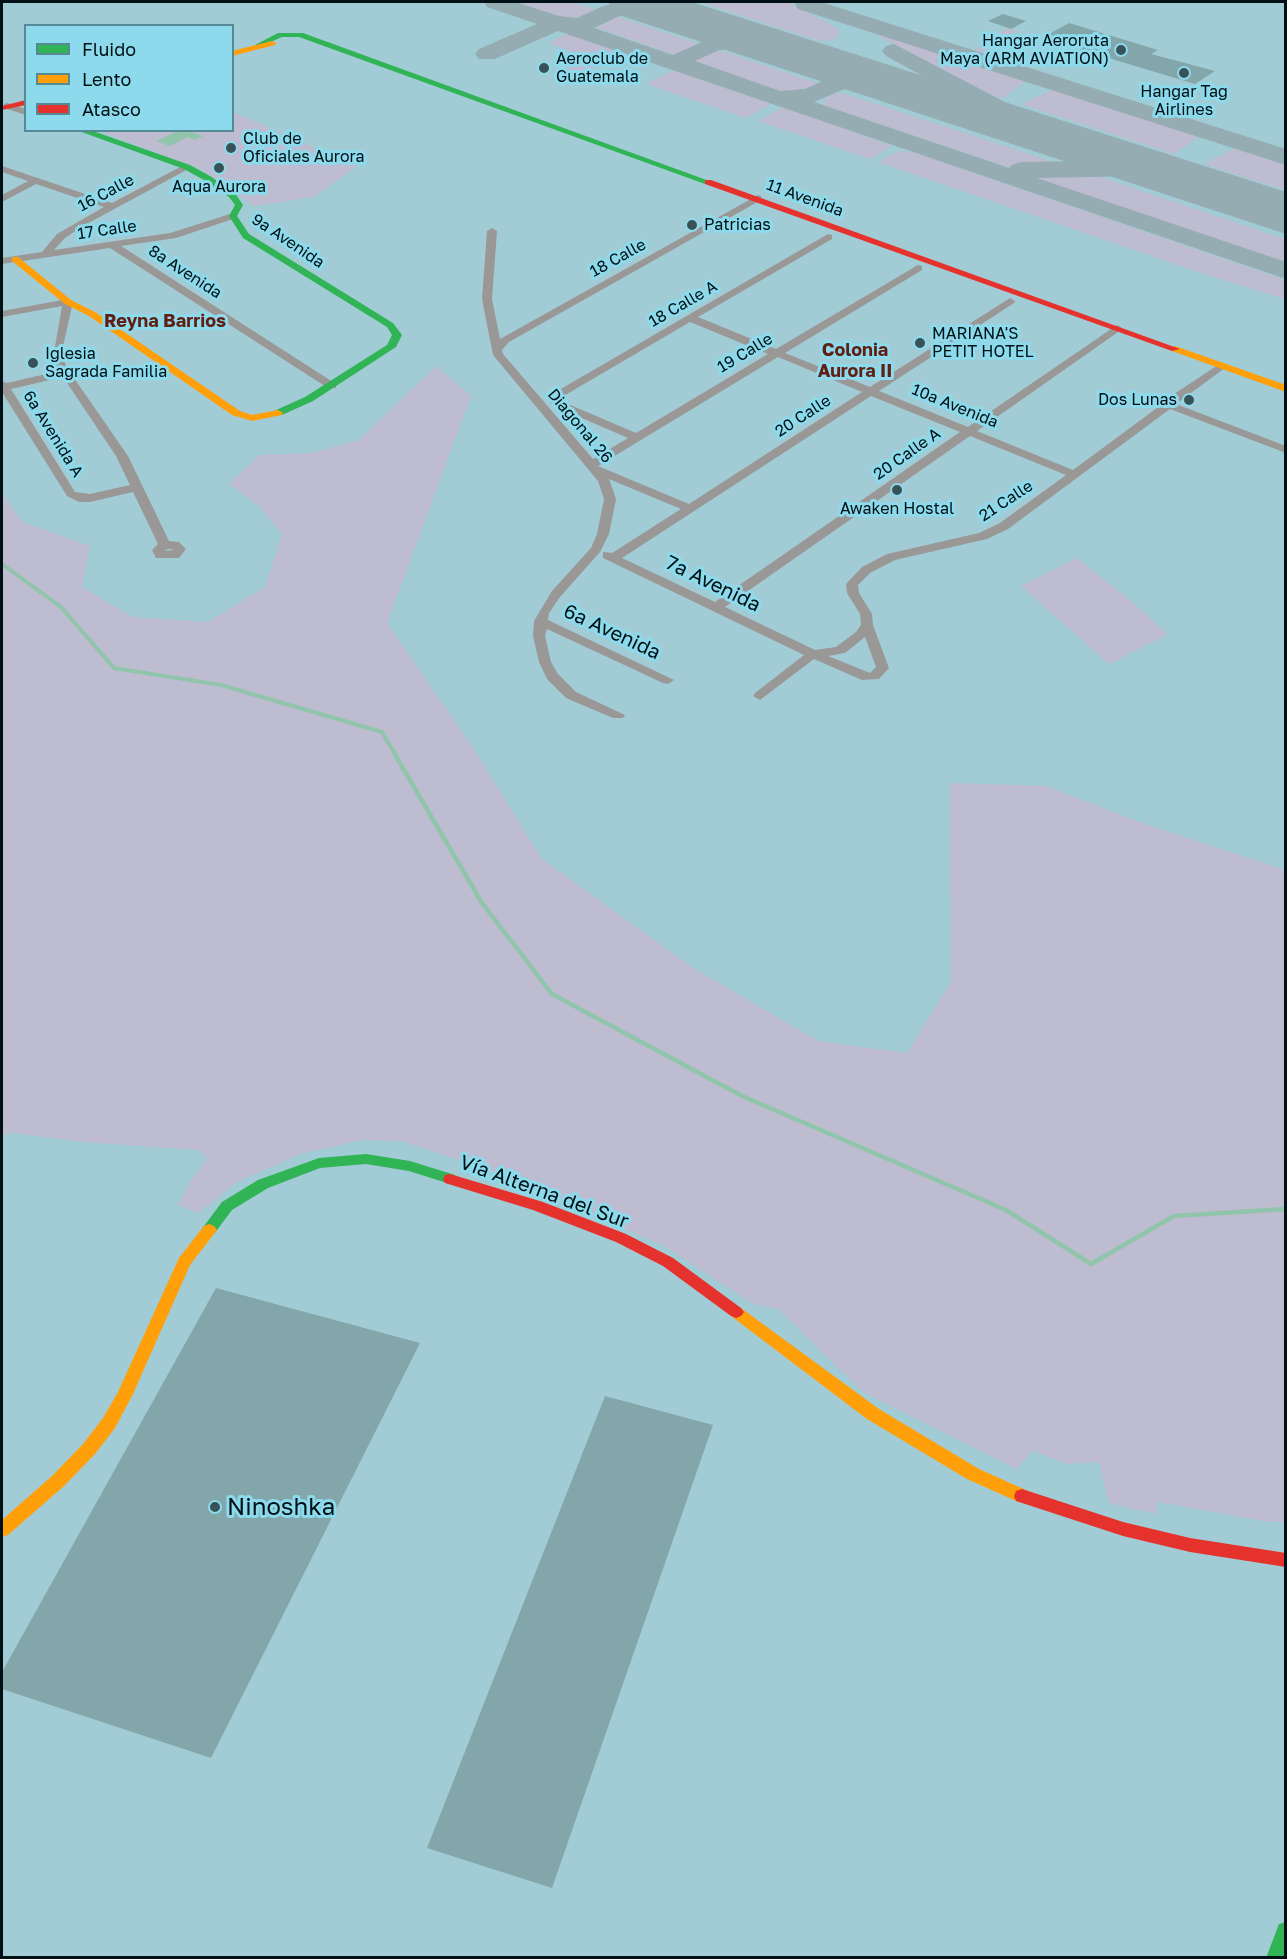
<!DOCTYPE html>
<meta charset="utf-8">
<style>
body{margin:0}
#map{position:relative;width:1287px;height:1959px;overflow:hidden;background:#a2ccd5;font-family:"Golos Text",sans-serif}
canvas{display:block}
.frame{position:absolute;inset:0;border:3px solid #001014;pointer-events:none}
.legend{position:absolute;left:24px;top:24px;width:210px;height:108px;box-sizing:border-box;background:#8cdaeb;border:2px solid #548995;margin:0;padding:8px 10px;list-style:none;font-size:18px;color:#001014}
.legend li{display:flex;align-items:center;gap:12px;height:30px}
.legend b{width:30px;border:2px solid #548995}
</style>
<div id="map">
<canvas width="1287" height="1959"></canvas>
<div class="frame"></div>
<ul class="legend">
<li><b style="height:8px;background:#30b455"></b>Fluido</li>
<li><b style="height:8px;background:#ff9f0a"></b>Lento</li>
<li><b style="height:8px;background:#e5322d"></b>Atasco</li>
</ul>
</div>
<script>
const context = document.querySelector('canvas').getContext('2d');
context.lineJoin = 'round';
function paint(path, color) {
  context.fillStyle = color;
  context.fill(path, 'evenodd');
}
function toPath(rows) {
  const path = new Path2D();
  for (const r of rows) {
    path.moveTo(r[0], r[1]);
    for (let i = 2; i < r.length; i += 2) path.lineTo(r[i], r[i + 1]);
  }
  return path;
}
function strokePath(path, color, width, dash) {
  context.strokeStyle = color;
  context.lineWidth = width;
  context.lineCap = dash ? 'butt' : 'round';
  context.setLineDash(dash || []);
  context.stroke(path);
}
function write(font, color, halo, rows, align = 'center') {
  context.font = font + ' "Golos Text",sans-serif';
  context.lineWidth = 6;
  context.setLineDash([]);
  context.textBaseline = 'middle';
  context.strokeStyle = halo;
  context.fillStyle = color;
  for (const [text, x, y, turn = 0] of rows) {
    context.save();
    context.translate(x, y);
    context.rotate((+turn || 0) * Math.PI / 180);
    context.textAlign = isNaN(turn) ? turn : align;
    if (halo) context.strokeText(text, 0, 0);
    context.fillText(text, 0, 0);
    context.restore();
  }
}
paint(toPath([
 [516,2,572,2,600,11,580,20,571,20],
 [699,2,788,2,837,28,840,34,833,40,820,41],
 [612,15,703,45,678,56,589,25],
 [1008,28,1017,31,997,44,996,51,1007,57,999,63,969,53],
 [882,32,886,33,1028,80,1002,98,991,95,878,36],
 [569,33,626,52,627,54,573,77,565,66,585,56,548,43],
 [713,48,820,84,796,94,785,93,690,60],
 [672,71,676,71,771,104,746,118,646,84],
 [1055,89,1201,135,1174,154,1020,104],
 [842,93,1057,163,1058,165,1004,166,825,106,824,100,830,95],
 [781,108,788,108,892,146,870,159,758,121],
 [233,112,357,166,314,197,254,206,201,169,98,131,232,130],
 [1237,147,1285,163,1285,190,1204,164],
 [898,151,913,152,1285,280,1285,299,1207,275,878,162],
 [1085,172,1285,239,1285,262,1024,174],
 [436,366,471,396,387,623,473,748,542,859,693,968,818,1041,907,1053,951,982,950,783,1046,786,1145,824,1285,870,1285,1522,1263,1521,1158,1502,1155,1514,1109,1503,1099,1462,1066,1464,1032,1450,1017,1469,863,1392,778,1309,753,1304,664,1246,561,1202,557,1194,402,1141,361,1140,300,1154,237,1182,198,1213,178,1205,190,1182,207,1159,199,1150,84,1142,12,1133,2,1136,2,494,23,522,90,546,82,587,132,617,208,622,265,587,282,534,259,506,229,484,259,455,312,453,359,440],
 [1077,558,1125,596,1168,634,1109,664,1021,586]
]), '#bdbcd0');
paint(toPath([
 [178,131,186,131,203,136,195,140,187,137,170,146,156,141]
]), '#91c5ab');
strokePath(toPath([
 [2,564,61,607,114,668,221,685,382,732,395,754]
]), '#91c5ab', 4);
strokePath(toPath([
 [394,753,482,903,552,994,742,1096,1006,1210,1091,1264,1174,1216,1286,1209]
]), '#91c5ab', 4.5);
paint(toPath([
 [484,2,516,2,559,16,577,18,603,6,625,2,663,3,671,5,674,10,671,15,663,17,632,14,617,17,594,28,673,55,713,37,735,33,768,37,772,42,768,47,719,50,695,61,780,91,805,89,829,78,836,65,844,63,852,65,858,74,847,88,814,102,1009,168,1012,165,1021,162,1145,160,1154,163,1158,168,1154,173,1145,176,1037,178,1286,262,1286,279,558,31,495,59,479,59,475,54,479,49,537,24,487,7,484,2],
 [796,2,821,2,1286,149,1286,165,798,9,795,4,796,2],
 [894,44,1066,134,1070,139,1066,144,1057,147,1048,144,886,56,882,51,886,46,894,44]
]), '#94acb2');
paint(toPath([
 [608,2,692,2,1286,192,1286,234,616,14,608,2]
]), '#94acb2');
paint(toPath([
 [1003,14,1026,21,1011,29,988,21],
 [1069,23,1158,50,1151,54,1215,71,1195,84,1042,38],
 [216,1288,420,1343,211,1758,2,1689,2,1672],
 [605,1396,713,1425,552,1888,427,1848]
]), '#83a6aa');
paint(toPath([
 [7,103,26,109,26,115,4,108,4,104,7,103],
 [184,165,192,167,83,226,65,238,54,250,170,233,230,214,236,214,236,218,176,238,121,246,336,384,336,388,328,388,110,248,2,264,2,258,42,252,57,234,104,207,36,184,2,202,2,195,28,181,2,172,2,166,112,203,184,165],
 [758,195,761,196,761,200,509,342,502,350,503,354,593,459,628,438,552,405,549,399,551,397,559,390,828,234,832,235,832,239,698,317,776,349,918,265,922,266,922,270,785,353,870,387,1010,298,1015,301,1014,303,879,391,968,427,1117,325,1122,328,1121,330,977,431,1073,470,1161,405,1162,402,1221,363,1225,364,1225,368,1176,404,1286,446,1286,453,1170,409,1008,529,987,539,895,560,870,573,858,585,859,593,872,614,873,625,889,668,879,679,862,680,814,659,760,700,753,696,755,693,804,655,603,558,603,552,612,553,681,509,609,479,616,499,609,534,600,552,560,597,549,613,548,620,674,680,668,684,663,683,547,629,545,636,551,662,558,674,576,692,625,715,623,718,613,718,566,698,547,679,539,662,533,636,534,621,552,591,591,548,597,534,604,499,598,481,493,355,482,299,487,231,492,228,497,231,492,299,500,339,758,195],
 [690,322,768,354,636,433,561,401,567,394,690,322],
 [778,357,862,392,689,504,598,466,778,357],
 [871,396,960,432,715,602,622,558,871,396],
 [970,436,1066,475,1000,523,979,533,887,554,862,567,846,584,847,593,860,614,861,625,856,632,836,647,815,650,725,607,970,436],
 [865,637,876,667,870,673,828,656,845,653,865,637],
 [68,299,73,302,64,342,63,358,67,368,128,456,169,541,179,542,186,549,179,558,156,558,152,550,158,544,133,492,90,502,79,502,67,496,2,392,2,381,7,383,59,371,53,358,62,306,2,317,2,311,68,299],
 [63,377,116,456,130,485,90,494,75,492,11,389,63,377],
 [168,549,172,549,173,550,165,551,168,549]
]), '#9a9797');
paint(toPath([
 [278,33,303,33,712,182,705,184,299,37,282,37,259,47,255,45,278,33],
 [76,130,90,130,190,165,210,176,235,193,243,205,237,216,249,234,393,323,402,335,396,347,313,401,282,415,274,415,274,411,305,397,387,345,392,335,387,327,243,238,229,216,235,205,229,197,204,180,184,169,76,130],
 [366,1154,410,1161,455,1175,457,1179,455,1183,450,1184,409,1171,366,1164,320,1168,268,1188,232,1210,214,1234,204,1234,201,1230,222,1202,258,1180,319,1158,366,1154],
 [1286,1922,1286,1958,1266,1958,1279,1924,1286,1922]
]), '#30b455');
paint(toPath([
 [272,41,276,43,275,45,232,56,232,51,272,41],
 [12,257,18,257,71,300,95,312,240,411,252,415,278,410,283,413,282,415,252,421,232,415,89,316,65,304,12,261,12,257],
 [1175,346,1286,385,1286,392,1172,351,1172,347,1175,346],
 [209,1224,214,1226,217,1230,190,1265,133,1394,115,1428,95,1454,64,1486,8,1535,2,1537,2,1520,52,1476,83,1444,103,1418,118,1392,179,1258,204,1226,209,1224],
 [736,1306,741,1308,879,1409,979,1469,1028,1491,1030,1496,1028,1501,1022,1503,1016,1501,967,1479,867,1419,731,1316,728,1312,731,1308,736,1306]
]), '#ff9f0a');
paint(toPath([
 [26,100,26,105,2,110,2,106,26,100],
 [705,180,711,180,1180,349,1172,351,705,184,705,180],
 [450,1174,543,1202,626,1234,673,1258,741,1308,744,1312,741,1316,736,1318,731,1316,663,1266,616,1242,533,1210,445,1183,443,1179,445,1175,450,1174],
 [1022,1489,1123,1522,1190,1538,1286,1553,1286,1567,1190,1552,1123,1536,1016,1501,1014,1496,1016,1491,1022,1489]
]), '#e5322d');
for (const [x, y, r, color] of [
 [1121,50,6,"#395258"],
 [544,68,6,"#395258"],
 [1184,73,6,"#395258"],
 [231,148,6,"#395258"],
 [219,168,6,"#395258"],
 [692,225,6,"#395258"],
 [920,343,6,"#395258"],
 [33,363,6,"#395258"],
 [1189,400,6,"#395258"],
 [897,490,6,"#395258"],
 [215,1507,6,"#395258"]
]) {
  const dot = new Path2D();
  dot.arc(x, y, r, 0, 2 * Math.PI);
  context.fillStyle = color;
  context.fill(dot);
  strokePath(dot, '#8cdaeb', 2);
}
write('16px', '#001014', '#8cdaeb', [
 ["Hangar Aeroruta",1109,41,"right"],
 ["Maya (ARM AVIATION)",1109,59,"right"],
 ["Aeroclub de",556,59],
 ["Guatemala",556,77],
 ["Hangar Tag",1184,92,"center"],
 ["Airlines",1184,110,"center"],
 ["Club de",243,139],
 ["Oficiales Aurora",243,157],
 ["Aqua Aurora",219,187,"center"],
 ["Patricias",704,225],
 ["MARIANA'S",932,334],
 ["PETIT HOTEL",932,352],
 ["Iglesia",45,354],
 ["Sagrada Familia",45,372],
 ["Dos Lunas",1177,400,"right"],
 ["Awaken Hostal",897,509,"center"]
], 'left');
write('16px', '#001014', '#8cdaeb', [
 ["16 Calle",106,193,-28],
 ["11 Avenida",805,198,20],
 ["17 Calle",107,230,-8],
 ["9a Avenida",288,241,34],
 ["18 Calle",618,258,-29],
 ["8a Avenida",185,272,33],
 ["18 Calle A",683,304,-30],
 ["19 Calle",745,353,-31],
 ["10a Avenida",955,406,22],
 ["20 Calle",803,416,-33],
 ["Diagonal 26",580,426,50],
 ["6a Avenida A",53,434,58],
 ["20 Calle A",907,454,-35],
 ["21 Calle",1006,501,-33]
]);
write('bold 18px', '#611e12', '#8cdaeb', [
 ["Reyna Barrios",165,321],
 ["Colonia",855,350],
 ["Aurora II",855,371]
]);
write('20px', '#001014', '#8cdaeb', [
 ["7a Avenida",713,584,26],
 ["6a Avenida",612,632,25],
 ["Vía Alterna del Sur",544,1192,20]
]);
write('24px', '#001014', '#8cdaeb', [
 ["Ninoshka",227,1507]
], 'left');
</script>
